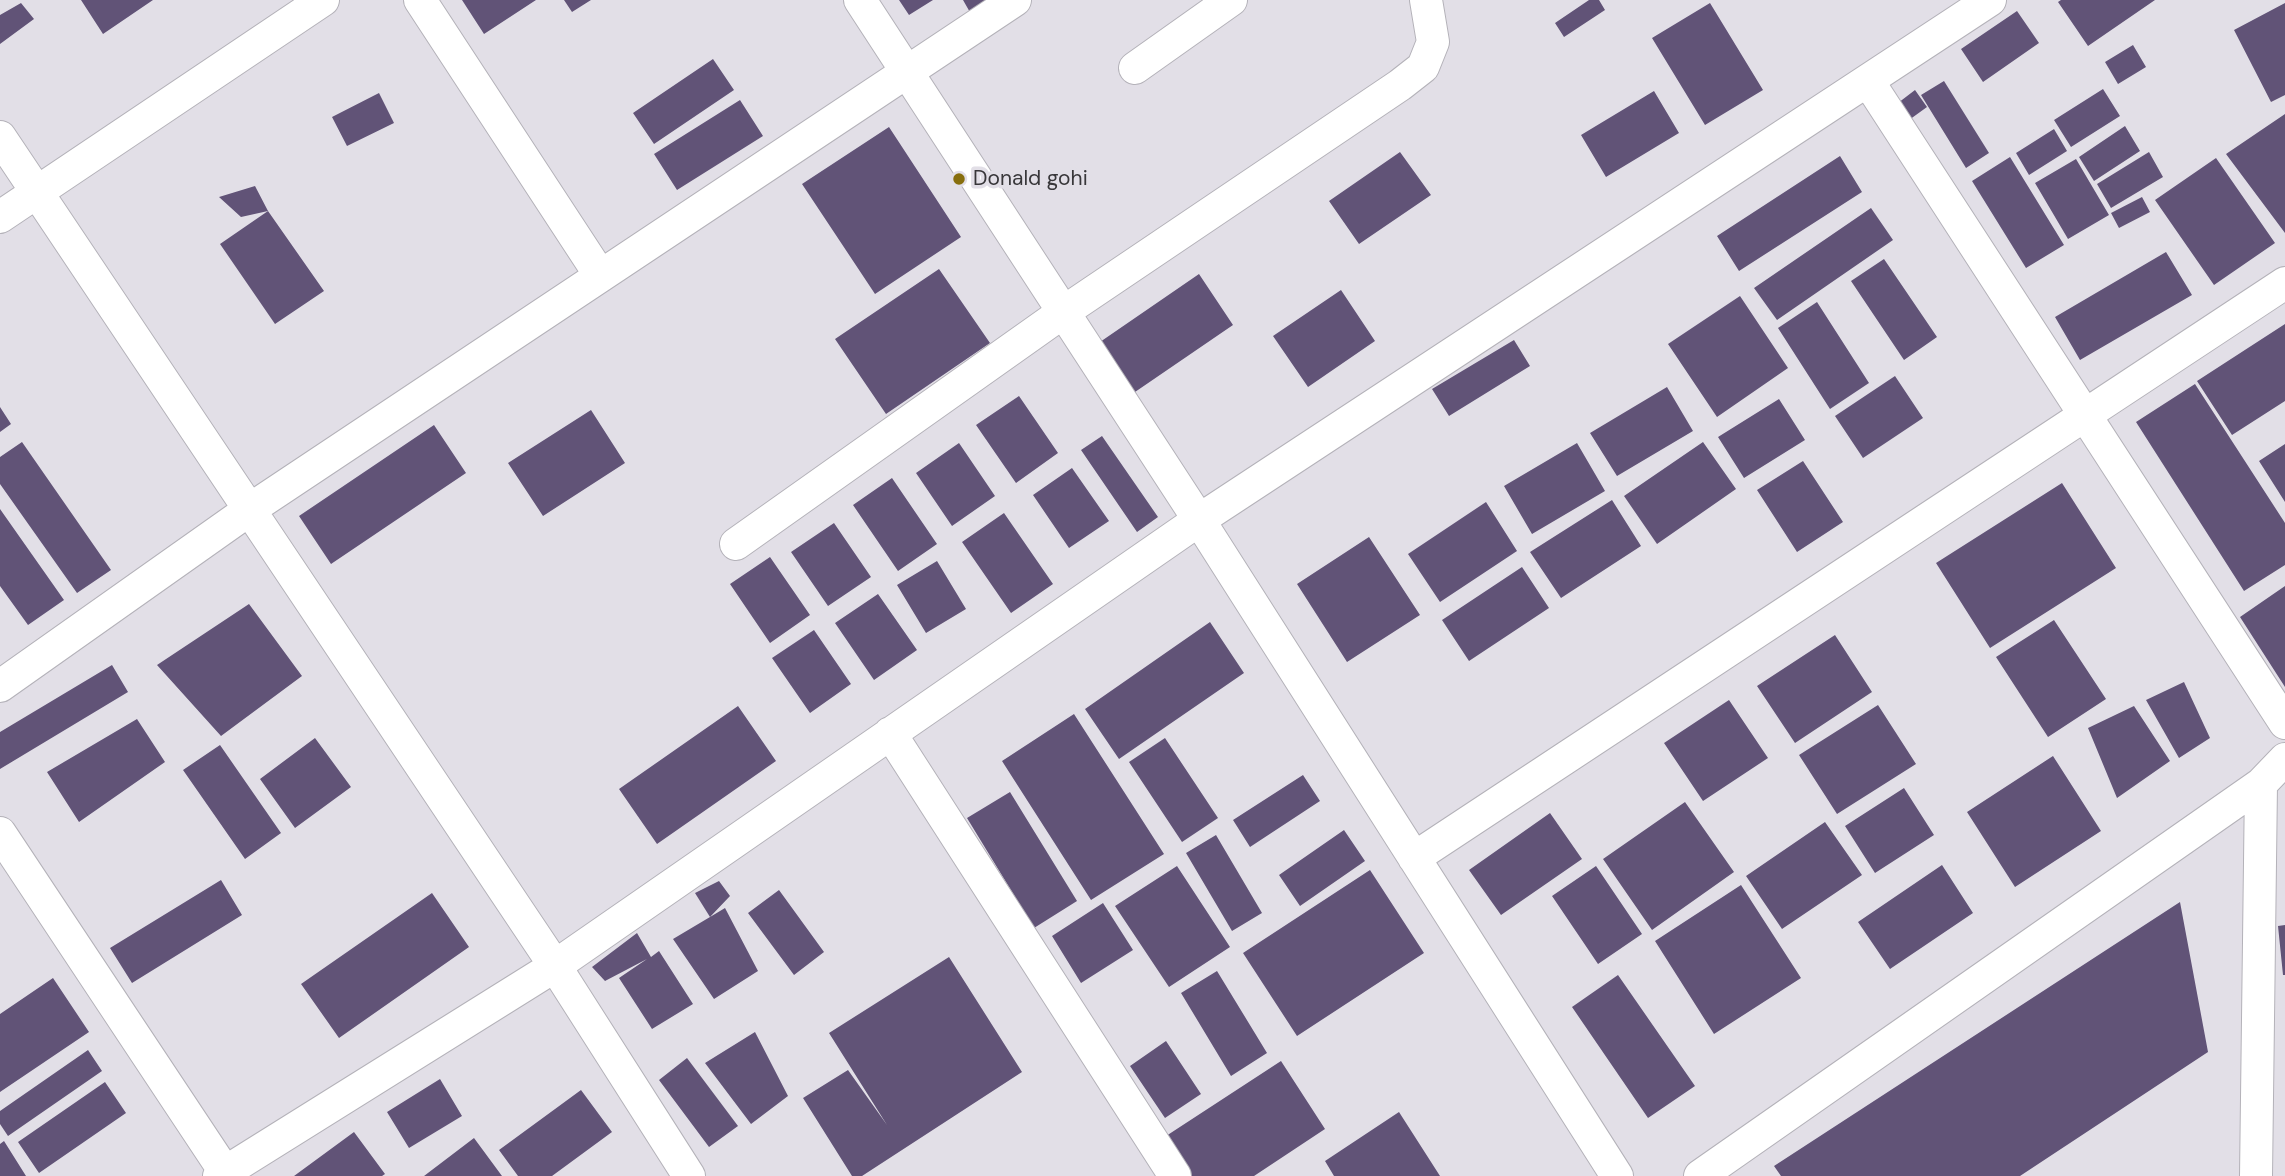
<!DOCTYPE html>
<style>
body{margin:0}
canvas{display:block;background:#e2dfe7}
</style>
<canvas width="2285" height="1176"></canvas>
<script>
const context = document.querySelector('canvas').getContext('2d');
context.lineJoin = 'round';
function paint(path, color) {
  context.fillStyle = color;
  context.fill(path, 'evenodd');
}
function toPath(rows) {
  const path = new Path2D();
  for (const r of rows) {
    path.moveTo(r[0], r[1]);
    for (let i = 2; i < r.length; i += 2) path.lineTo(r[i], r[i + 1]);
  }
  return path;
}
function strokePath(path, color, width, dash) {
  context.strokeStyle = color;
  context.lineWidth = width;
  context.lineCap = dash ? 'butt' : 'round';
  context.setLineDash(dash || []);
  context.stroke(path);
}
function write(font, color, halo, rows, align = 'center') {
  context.font = font + ' "DM Sans",sans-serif';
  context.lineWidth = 7;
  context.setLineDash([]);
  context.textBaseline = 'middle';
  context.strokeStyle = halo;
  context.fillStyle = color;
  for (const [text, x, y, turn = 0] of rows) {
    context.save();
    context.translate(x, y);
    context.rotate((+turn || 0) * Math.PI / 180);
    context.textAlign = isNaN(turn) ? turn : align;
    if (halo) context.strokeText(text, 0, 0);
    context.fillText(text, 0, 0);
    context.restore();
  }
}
paint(toPath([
 [81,0,153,0,103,34],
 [462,0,536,0,484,34],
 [564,0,591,0,572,12],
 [899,0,933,0,909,15],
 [963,0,994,0,971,14],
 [1589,0,1599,0,1605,10,1564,37,1555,23],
 [2061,0,2155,0,2088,46,2058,2],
 [21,3,34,19,0,44,0,15],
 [1710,3,1763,90,1705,125,1652,38],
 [2285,3,2285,95,2271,102,2234,30],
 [2017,11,2039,43,1983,82,1961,49],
 [2133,45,2146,67,2118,84,2105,62],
 [713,59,734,90,654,144,633,113],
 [1944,81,1989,153,1966,168,1921,95],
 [2103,89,2120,116,2071,147,2054,120],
 [1915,90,1927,107,1909,120,1898,103],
 [1654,91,1679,133,1606,177,1581,135],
 [379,93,394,123,347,146,332,117],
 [740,100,763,136,677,190,654,154],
 [2285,114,2285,233,2226,154],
 [2125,126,2140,151,2094,181,2079,157],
 [889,127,961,237,875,294,802,184],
 [2054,129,2067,151,2029,175,2016,153],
 [1400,152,1431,195,1359,244,1329,201],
 [2149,152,2163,177,2111,208,2097,184],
 [1840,156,1862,192,1739,271,1717,236],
 [2010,157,2064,245,2026,268,1972,181],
 [2216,158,2275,243,2214,285,2155,200],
 [2076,159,2109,215,2068,239,2035,183],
 [255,186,268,211,241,217,219,197],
 [2142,197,2150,212,2119,228,2111,213],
 [1871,208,1893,240,1777,320,1754,288],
 [268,211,324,291,275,324,220,244],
 [2166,252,2192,295,2080,360,2055,317],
 [1884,259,1937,337,1904,360,1851,281],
 [939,269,990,343,886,414,835,339],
 [1199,274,1233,325,1135,392,1100,342],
 [1341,290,1375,341,1308,387,1273,336],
 [1740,296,1788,368,1717,417,1668,344],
 [1817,302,1869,383,1830,409,1778,328],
 [2285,324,2285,401,2232,435,2197,381],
 [1514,340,1530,366,1449,416,1432,389],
 [1895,376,1923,418,1863,458,1835,416],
 [2195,384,2285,523,2285,565,2244,591,2136,422],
 [1667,387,1693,431,1617,476,1590,433],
 [1019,396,1058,453,1016,483,976,425],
 [1779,399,1805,440,1744,478,1718,437],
 [0,407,11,424,0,432],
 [591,410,625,463,543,516,508,463],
 [434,425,466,473,331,564,299,516],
 [1102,436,1158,517,1137,532,1081,450],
 [22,442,111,570,77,593,0,484,0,457],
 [1703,442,1736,489,1657,544,1624,496],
 [959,443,995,496,952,526,916,473],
 [1577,443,1605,491,1532,534,1504,486],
 [2285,444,2285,502,2259,461],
 [1803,461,1843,522,1797,552,1757,490],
 [1072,468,1109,521,1069,548,1033,495],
 [892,478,937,544,898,571,853,505],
 [2062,483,2116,568,1990,648,1936,563],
 [1612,500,1641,546,1561,598,1530,552],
 [1486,502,1517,551,1440,602,1408,554],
 [0,509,64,600,28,625,0,586],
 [1004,513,1053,584,1011,613,962,542],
 [834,523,871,577,828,606,791,552],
 [1369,537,1420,615,1347,662,1297,584],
 [770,557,810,615,770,643,730,584],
 [937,561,966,609,926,633,897,585],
 [1522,567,1549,608,1469,661,1442,620],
 [2285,586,2285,687,2240,617],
 [878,594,917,650,874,680,835,623],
 [249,604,302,676,221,736,157,665],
 [2054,620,2106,699,2048,737,1996,657],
 [1210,622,1244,673,1119,759,1085,709],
 [814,630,851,684,810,713,772,658],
 [1835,635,1872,692,1795,743,1757,686],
 [112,665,128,692,0,769,0,732],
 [2184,682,2210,738,2179,758,2146,700],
 [1729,700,1768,758,1703,801,1664,743],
 [1878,705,1916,764,1837,814,1799,755],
 [738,706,776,761,657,844,619,789],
 [2134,706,2170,761,2117,798,2088,728],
 [1074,714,1164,854,1091,900,1002,761],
 [137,719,165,762,79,822,47,772],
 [315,738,351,787,295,828,260,779],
 [1165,738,1218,818,1182,842,1129,762],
 [220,745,281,833,245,859,183,770],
 [2053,756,2101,831,2015,887,1967,812],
 [1303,775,1320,801,1250,847,1233,820],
 [1904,788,1934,835,1875,873,1845,826],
 [1010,792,1077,901,1034,928,967,818],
 [1685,802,1734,872,1652,930,1603,859],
 [1550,813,1582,859,1501,915,1469,870],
 [1825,822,1862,875,1782,929,1746,876],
 [1344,830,1365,861,1300,906,1279,875],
 [1216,835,1262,913,1232,931,1186,853],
 [1942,865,1973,913,1890,969,1858,922],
 [1177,866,1230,947,1169,987,1115,906],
 [1596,866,1642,934,1598,964,1552,896],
 [1370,870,1424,953,1297,1036,1243,953],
 [221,880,242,915,132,983,110,948],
 [719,881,730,896,710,917,725,908,758,971,714,999,673,939,710,917,695,893],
 [1741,885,1801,978,1714,1034,1655,941],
 [779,890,824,952,794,975,748,913],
 [432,893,469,947,339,1038,301,984],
 [2180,902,2208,1052,2020,1176,1781,1176,1774,1166],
 [1103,903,1133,950,1081,983,1052,936],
 [2285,925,2285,975,2283,975,2278,926],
 [637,933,651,957,659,951,693,1004,652,1029,619,978,647,959,605,981,592,967],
 [949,957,1022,1072,862,1176,852,1176,803,1098,848,1070,887,1125,829,1033],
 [1217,971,1267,1053,1231,1076,1181,993],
 [1618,975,1695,1086,1648,1118,1572,1007],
 [53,978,89,1032,0,1092,0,1014],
 [755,1032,788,1096,751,1124,705,1063],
 [1166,1041,1201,1094,1165,1118,1130,1066],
 [88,1050,102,1071,8,1136,0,1124,0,1111],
 [687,1058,738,1126,709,1147,659,1080],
 [1281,1061,1325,1129,1254,1176,1188,1176,1163,1138],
 [440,1079,462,1116,409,1148,387,1112],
 [105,1082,126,1113,39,1173,18,1142],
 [581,1090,612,1132,552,1176,518,1176,499,1150],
 [1399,1112,1440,1176,1334,1176,1325,1161],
 [354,1132,385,1174,382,1176,294,1176],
 [474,1138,502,1176,424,1176],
 [4,1141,26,1176,0,1176,0,1144]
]), '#615377');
const minor = toPath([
 [420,0,600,275],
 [860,0,1199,520,1617,1176],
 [1135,68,1231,0],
 [1868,81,2285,723],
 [0,137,555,966,689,1176],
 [0,217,323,0],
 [736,544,1062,313,1400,85,1423,67,1433,42,1426,0],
 [0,686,249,510,1015,0],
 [890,733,1175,1176],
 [0,833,225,1172],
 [1414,858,2285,283],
 [219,1176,555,966,1199,520,1990,0],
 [1700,1176,2261,784,2285,759],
 [2256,1176,2261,784]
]);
strokePath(minor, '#b4b2b9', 34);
strokePath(minor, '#fff', 32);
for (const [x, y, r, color] of [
 [959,179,7,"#876e0d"]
]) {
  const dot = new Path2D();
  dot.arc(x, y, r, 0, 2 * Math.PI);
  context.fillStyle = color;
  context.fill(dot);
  strokePath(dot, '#e2dfe7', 2.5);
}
write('21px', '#38373a', '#e2dfe7', [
 ["Donald gohi",973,179]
], 'left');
</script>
